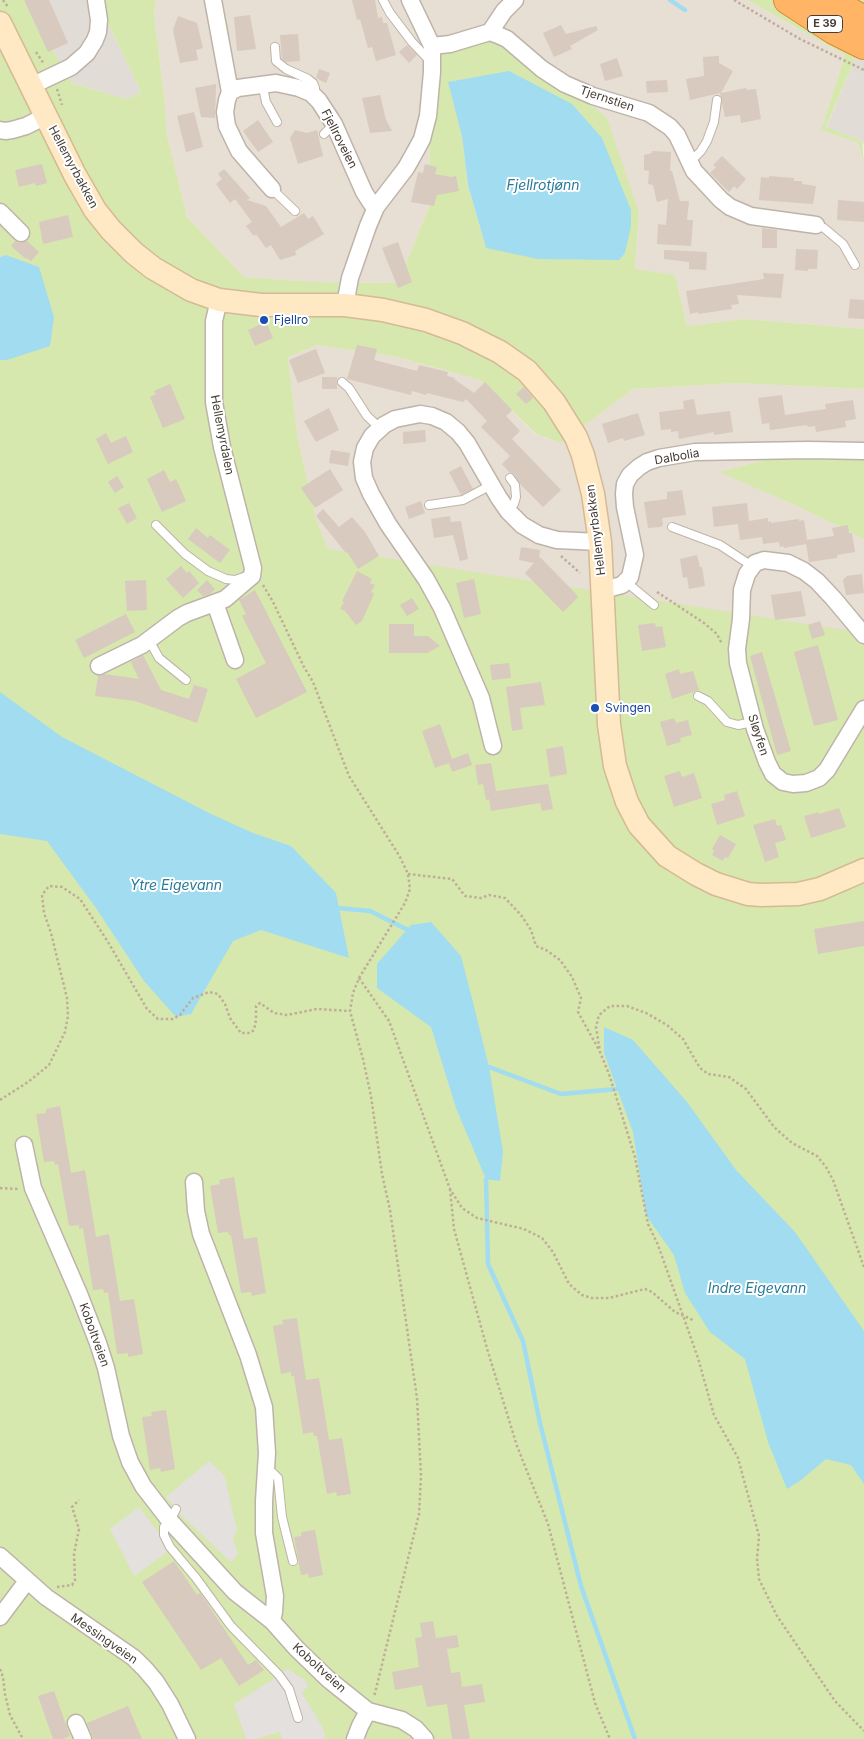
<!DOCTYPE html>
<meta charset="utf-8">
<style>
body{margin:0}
canvas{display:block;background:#f3ede6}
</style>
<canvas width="864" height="1739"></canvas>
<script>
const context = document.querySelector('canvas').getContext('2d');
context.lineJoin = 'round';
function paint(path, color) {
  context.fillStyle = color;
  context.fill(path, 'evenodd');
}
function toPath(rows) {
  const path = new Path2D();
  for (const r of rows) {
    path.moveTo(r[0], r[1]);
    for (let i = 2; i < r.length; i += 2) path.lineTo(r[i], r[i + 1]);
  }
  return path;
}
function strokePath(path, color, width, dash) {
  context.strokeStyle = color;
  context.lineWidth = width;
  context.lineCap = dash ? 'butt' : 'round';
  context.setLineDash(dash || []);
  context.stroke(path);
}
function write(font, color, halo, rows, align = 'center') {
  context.font = font + ' Inter,sans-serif';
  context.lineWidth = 4;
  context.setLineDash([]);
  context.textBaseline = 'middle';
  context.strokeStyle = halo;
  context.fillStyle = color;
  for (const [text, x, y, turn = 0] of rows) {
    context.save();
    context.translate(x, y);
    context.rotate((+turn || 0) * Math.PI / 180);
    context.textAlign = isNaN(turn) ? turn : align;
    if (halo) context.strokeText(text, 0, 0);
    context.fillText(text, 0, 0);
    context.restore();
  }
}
paint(toPath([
 [156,0,747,0,845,55,821,130,858,143,864,163,864,329,744,319,687,326,675,275,635,270,639,213,429,123,430,205,398,283,315,282,244,277,187,217,167,135,164,96,154,13],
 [317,345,398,357,480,380,535,434,561,443,633,389,737,383,864,389,864,458,850,456,765,460,720,472,797,506,864,539,864,863,349,602,317,522,298,440,288,357]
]), '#e7ded4');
paint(toPath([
 [24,0,101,0,104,15,141,92,127,99,72,83],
 [864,38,864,146,862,141,826,128]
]), '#e2dcd7');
paint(toPath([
 [0,0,24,0,72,83,127,99,141,92,104,15,101,0,156,0,154,13,164,96,167,135,187,217,244,277,315,282,398,283,430,205,429,123,431,50,463,29,539,64,607,118,639,213,635,269,675,275,687,326,744,319,864,329,864,389,737,383,633,389,561,443,536,434,480,380,398,357,317,345,288,357,298,440,317,522,328,549,864,633,864,1739,0,1739,0,360,7,360,6,255,0,257],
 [462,136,486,248,468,185],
 [747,0,864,0,864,38,826,127,862,141,864,163,858,143,821,130,845,55],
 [850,456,864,458,864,539,797,506,719,472,765,460]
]), '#d6e8ae');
paint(toPath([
 [209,1461,224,1475,237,1530,233,1539,238,1554,231,1562,183,1517,166,1497],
 [139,1507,164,1540,167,1552,134,1576,110,1529],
 [287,1669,305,1680,308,1686,302,1693,318,1720,324,1731,325,1739,282,1739,280,1732,255,1739,246,1739,234,1704,269,1682]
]), '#e4e0de');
paint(toPath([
 [509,71,572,104,602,138,631,210,631,226,625,253,619,260,538,259,486,248,468,185,462,136,448,82],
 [6,255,39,267,54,317,50,346,7,360,0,360,0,257],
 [0,692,62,737,211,814,253,833,291,846,336,893,349,958,261,930,233,941,191,1014,176,1017,144,981,96,908,47,841,0,834],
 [431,922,461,956,473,1002,489,1067,503,1152,500,1181,486,1179,456,1108,431,1027,377,988,377,964,411,925],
 [604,1027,633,1040,687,1102,736,1170,795,1232,864,1331,864,1484,851,1465,826,1459,801,1480,787,1489,768,1442,745,1359,710,1332,685,1293,674,1255,646,1215,633,1132,604,1053]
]), '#a1dcf1');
strokePath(toPath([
 [670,0,685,10],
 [338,908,370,911,408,930],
 [489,1067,561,1094,617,1089],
 [486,1179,488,1264,523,1341,540,1423,581,1586,635,1739]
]), '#a1dcf1', 4.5);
paint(toPath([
 [24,0,49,0,68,43,48,52],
 [352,0,375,0,378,18,382,17,383,23,387,23,396,55,376,61,372,47,368,48,360,19,357,20],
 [250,15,256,49,237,51,234,17],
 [178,16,197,23,203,48,196,50,198,60,180,63,173,30],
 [561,25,566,34,596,26,598,30,570,46,572,49,554,57,543,33],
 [298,34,300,61,286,62,282,59,280,35],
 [407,45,417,55,409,63,399,52],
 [719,56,719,63,733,71,721,93,746,88,747,90,756,89,761,119,741,123,740,115,725,117,720,93,690,100,686,79,704,76,703,57],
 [617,58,623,76,605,81,600,64],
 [319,69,330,73,326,83,316,78],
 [667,80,668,92,647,93,646,81],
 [216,84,215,118,201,117,195,88],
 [380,95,386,120,392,131,370,133,362,98],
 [194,112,203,147,186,152,177,116],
 [258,120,273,142,258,152,243,131],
 [295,130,307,133,317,130,323,156,298,164,290,138],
 [652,151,671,152,670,171,672,171,680,201,689,201,687,220,693,220,691,246,657,244,658,224,666,225,668,199,657,202,653,185,648,184,649,171,644,170,644,155,652,153],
 [722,156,746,179,737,189,734,186,729,192,710,173,716,167,713,165],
 [42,164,47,183,36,186,35,183,19,187,15,170],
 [425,164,437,167,435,174,451,177,456,176,459,191,437,195,434,206,411,202,418,172,423,173],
 [224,169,250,198,247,200,266,206,281,227,304,213,308,219,313,216,324,234,295,251,296,255,280,260,271,245,266,248,256,234,254,236,246,226,252,222,235,199,230,203,216,184,222,179,218,174],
 [769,176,794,178,794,181,802,181,802,184,816,186,813,204,759,200,761,177,769,178],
 [838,200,864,202,864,222,837,220],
 [68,215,73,237,43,244,39,222],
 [762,228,777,230,777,248,762,248],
 [15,241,19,243,27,241,39,252,31,261,27,258,26,259,11,246],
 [398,242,412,282,398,288,382,248],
 [796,249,818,250,817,269,808,269,808,271,795,270],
 [664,250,707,252,706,270,689,269,689,262,664,259],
 [763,273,784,274,781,298,737,295,739,304,731,305,732,309,698,314,698,312,690,314,686,291,764,279],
 [850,299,864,300,864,319,848,318],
 [266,322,273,338,255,346,248,330],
 [357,345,377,349,374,360,417,371,419,365,448,372,447,376,455,378,454,379,474,393,485,382,512,410,506,416,520,431,512,439,561,490,543,507,520,484,514,474,509,472,502,464,510,456,481,427,487,421,466,399,463,402,427,393,426,395,412,391,411,395,347,379],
 [316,349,325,373,298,383,289,360],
 [322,377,337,377,337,389,322,389],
 [170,384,185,419,163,428,150,397,156,394,154,391],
 [524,387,533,398,526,404,516,394],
 [782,395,785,415,826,409,825,404,853,400,856,419,845,421,846,427,816,432,815,426,808,427,807,425,770,430,769,423,762,424,758,398],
 [694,399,697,415,730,411,733,432,714,435,714,432,679,439,678,431,671,432,671,429,661,430,659,412,684,409,683,401],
 [329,408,339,430,316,442,304,421],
 [638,413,645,435,624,441,623,438,608,443,602,424],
 [425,430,426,442,403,444,403,432],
 [106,433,111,443,126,436,133,452,108,464,96,439],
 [331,450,350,453,348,466,329,463],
 [461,466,473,489,461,495,449,472],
 [330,469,343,490,315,508,301,488],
 [164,470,170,482,176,479,186,501,162,512,147,479],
 [117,476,124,487,115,493,108,482],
 [682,490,686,515,662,518,663,525,661,527,648,528,644,502,667,499,667,492],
 [421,501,425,513,409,519,405,507],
 [129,503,137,518,127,524,118,508],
 [747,503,749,521,768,518,768,522,771,521,771,523,799,519,799,521,804,520,807,540,834,536,832,528,848,525,849,533,852,533,855,552,837,555,837,558,809,562,806,544,784,548,783,546,780,547,779,542,763,544,762,537,740,540,738,524,714,527,712,507],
 [323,509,339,527,352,517,365,532,379,556,358,569,347,552,346,553,316,516],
 [450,516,451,522,461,521,468,559,460,561,453,535,434,538,431,519],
 [196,528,208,538,210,535,230,550,220,563,188,539],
 [521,547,540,550,539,558,540,557,577,595,578,597,563,612,525,573,534,563,519,560],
 [697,555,700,567,702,567,705,586,689,589,687,577,683,578,680,559],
 [181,566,187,573,189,571,199,583,183,598,166,579],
 [357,571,372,579,370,583,375,585,371,592,374,594,362,621,356,625,345,611,340,609,344,602,342,601],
 [862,574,864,593,846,595,843,580,847,576],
 [474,579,481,614,464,618,456,583],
 [146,580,147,610,127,611,125,581],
 [207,580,215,589,210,594,203,596,197,590],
 [255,590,307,692,256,718,236,679,266,663,242,616,246,614,239,600],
 [801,591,806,616,775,620,771,595],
 [412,598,419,609,407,616,400,605],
 [126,614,135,632,84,658,75,640],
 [820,621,825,635,812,639,808,625],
 [655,623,656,627,662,626,666,647,642,651,638,625],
 [389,624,414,624,414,636,428,636,440,646,427,653,389,653],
 [818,645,838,720,814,726,794,652],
 [762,652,791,751,777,755,750,656],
 [143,655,161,690,189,699,194,685,208,689,197,723,135,701,95,696,98,676,105,674,139,679,131,662],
 [509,663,511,678,492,680,490,665],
 [679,669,680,674,693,671,699,690,672,699,665,674],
 [541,682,545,705,520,708,523,729,512,731,506,687],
 [674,718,676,723,688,720,692,735,680,738,681,742,667,746,660,722],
 [440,724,452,759,468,753,472,765,452,772,449,763,435,768,422,731],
 [563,746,567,774,550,777,546,749],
 [491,763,496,791,548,784,553,809,542,811,540,803,491,811,489,799,486,800,483,784,478,785,475,765],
 [680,771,682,777,694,773,702,798,674,807,664,776],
 [737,791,745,816,717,825,711,804,725,800,724,795],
 [839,808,846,827,811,838,804,816,819,812,819,814],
 [775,819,777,826,781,825,786,840,775,843,779,857,765,862,753,825],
 [720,835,736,844,728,858,725,857,723,861,712,855,714,851,712,849],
 [864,921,864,946,818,954,814,929],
 [60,1106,71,1173,85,1170,96,1237,109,1234,120,1301,134,1299,143,1354,128,1357,128,1353,117,1354,108,1292,104,1293,103,1289,93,1290,83,1228,79,1229,79,1225,69,1226,58,1164,55,1165,54,1161,44,1162,36,1114,46,1113,46,1109],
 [234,1177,244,1239,257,1237,266,1293,252,1296,251,1292,241,1293,231,1235,229,1235,228,1232,218,1233,210,1186,220,1184,219,1180],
 [297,1318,306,1380,319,1378,329,1440,342,1438,351,1494,337,1496,336,1492,327,1494,317,1436,314,1436,313,1432,303,1434,294,1376,291,1376,291,1372,281,1374,273,1326,283,1324,282,1320],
 [166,1410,175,1469,161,1472,160,1468,150,1470,142,1417,152,1416,151,1412],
 [315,1530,323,1575,309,1578,308,1574,301,1575,294,1537,301,1536,301,1532],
 [174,1561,197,1595,200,1593,203,1597,248,1665,256,1660,264,1670,239,1686,221,1658,201,1670,142,1582],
 [433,1621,436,1638,457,1635,459,1647,447,1649,451,1673,460,1672,462,1687,482,1684,485,1702,464,1705,470,1739,452,1739,447,1704,427,1707,422,1685,395,1690,392,1672,419,1667,415,1638,422,1637,420,1623],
 [54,1691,70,1736,63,1739,53,1739,38,1696],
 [128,1706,142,1739,94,1739,87,1723]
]), '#d8cabe');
const lane = toPath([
 [383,0,390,13,412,42,430,61],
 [275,47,276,61,286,69,308,79,313,83,315,88,315,95],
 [262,83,266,102,277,122],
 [324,134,334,124],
 [688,158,695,157,701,151,707,141,714,122,717,100],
 [272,189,295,211],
 [816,225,824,228,843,244,855,265],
 [342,382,349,388,367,416,380,428],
 [429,505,463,500,491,485],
 [508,511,514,504,516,497,515,485,510,478],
 [156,525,185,554,208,571,226,579,235,580,244,577],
 [672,527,720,545,752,566],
 [625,581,654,605],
 [149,640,159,658,186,680],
 [698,696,708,701,727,722,738,725,753,722],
 [266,1469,273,1473,278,1478,282,1517,293,1561],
 [176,1509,170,1521,164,1527,164,1535,170,1547,196,1578,231,1626,279,1675,289,1689,298,1718]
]);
const street = toPath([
 [213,0,230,92],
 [490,32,504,11,515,0],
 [432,46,450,44,490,32,498,35,507,39,542,69,565,84,593,96,649,113,670,127,677,135,694,171,721,200,730,207,751,216,816,225],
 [31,86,71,67,87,53,95,40,98,32,99,20,96,0],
 [0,130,5,131,12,130,26,126,46,116],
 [272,189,239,151,227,126,225,112,227,100,230,92,238,88,276,83,299,88,311,93,319,101,334,124,364,192,371,203,376,207],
 [0,212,21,233],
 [345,305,350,278,368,226,376,207,406,168,415,152,422,139,428,116,432,72,432,46,410,0],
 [603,590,622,585,630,577,635,555,625,507,624,494,625,484,630,475,639,467,647,462,659,458,695,452,808,450,864,451],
 [215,603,235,660],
 [864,635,833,598,817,581,804,571,788,563,764,560,755,563,747,574,742,590,741,619,737,649,738,663,755,729,767,762,773,774,783,782,793,784,806,783,819,778,827,770,864,709],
 [99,666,142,645,178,618,187,613,225,599,252,576,253,568,222,447,214,402,214,321,219,300],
 [493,746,481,698,442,608,426,579,388,524,371,494,364,478,362,462,365,448,372,436,384,425,395,419,420,414,432,416,446,422,458,432,467,443,499,498,508,511,522,525,539,535,557,540,600,542],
 [24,1145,33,1188,79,1294,98,1343,106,1368,121,1436,130,1462,143,1486,170,1521,235,1592,272,1621,296,1648,328,1679,368,1711],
 [194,1182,196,1211,201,1234,248,1355,264,1407,267,1453,264,1501,264,1533,275,1596,274,1612,272,1621],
 [0,1556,46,1597,134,1658,145,1669,156,1682,170,1704,187,1739],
 [0,1617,27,1581],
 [368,1711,402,1720,416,1729,425,1739],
 [76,1723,83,1739],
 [355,1739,360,1726,368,1711]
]);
const secondary = toPath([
 [0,23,75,175,95,210,111,230,134,253,153,268,191,290,219,300,261,305,345,305,383,310,426,320,462,333,500,352,527,371,554,402,576,437,583,455,593,494,600,542,609,725,615,766,627,802,639,825,667,856,696,874,716,884,748,894,761,895,798,894,820,889,864,870]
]);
const highway = toPath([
 [788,0,834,30,864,45],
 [828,0,864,20]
]);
strokePath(lane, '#beb3a8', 10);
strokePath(street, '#beb3a8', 19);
strokePath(secondary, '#d4ba95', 25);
strokePath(highway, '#df8734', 30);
strokePath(toPath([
 [3,0,8,7],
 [734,0,800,39,864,70],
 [36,52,44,64],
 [57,89,62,105],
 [561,556,580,573],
 [263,585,273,602,304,667,313,682,349,776,400,857,408,874,410,889,405,903,359,978,353,993,350,1011,363,1059,371,1096,382,1174,390,1210,417,1398,421,1476,419,1514,374,1697],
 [657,592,704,623,717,634,722,644],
 [408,874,452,879,465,896,481,898,489,895,505,898,521,915,531,930,536,946,546,950,560,960,572,977,581,998,578,1012,599,1050],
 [359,978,389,1021,450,1189,462,1208,477,1218,524,1229,542,1238,553,1252,569,1284,582,1295,592,1298,609,1298,645,1289,652,1292,675,1312,693,1320],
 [0,1100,28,1082,49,1065,65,1032,68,1016,67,998,51,933,44,913,42,895,49,886,62,887,80,899,108,942,147,1009,158,1019,173,1019,180,1015,193,998,209,992,218,994,225,1004,230,1018,241,1033,250,1033,254,1030,256,1020,256,1006,260,1003,274,1013,287,1015,317,1009,350,1011],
 [0,1188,19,1189],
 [450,1189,454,1229,488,1352,517,1446,548,1524,595,1703,610,1739],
 [864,1267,833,1180,826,1167,817,1156,792,1143,774,1127,746,1089,729,1077,708,1074,700,1068,683,1039,667,1025,646,1013,627,1006,610,1006,599,1015,596,1027,600,1052,609,1074,635,1157,648,1224,658,1245,698,1358,714,1415,738,1458,759,1536,757,1559,759,1579,777,1616,835,1701,864,1731],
 [57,1587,72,1585,75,1580,74,1554,79,1529,72,1507,79,1500],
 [0,1669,3,1677,5,1694,10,1715,23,1739]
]), '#c0ad99', 2.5, [2.5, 2.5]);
strokePath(lane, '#fff', 8);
strokePath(street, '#fff', 16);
strokePath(secondary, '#ffe8c4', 22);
strokePath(highway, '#ffb565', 28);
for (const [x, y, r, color] of [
 [264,320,5,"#1a4fb4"],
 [595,708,5,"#1a4fb4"]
]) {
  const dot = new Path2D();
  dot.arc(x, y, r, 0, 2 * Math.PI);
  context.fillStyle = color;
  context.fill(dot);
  strokePath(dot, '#fff', 2);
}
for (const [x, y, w] of [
 [825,24,35]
]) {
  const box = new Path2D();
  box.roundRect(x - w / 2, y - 8.5, w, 17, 4);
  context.fillStyle = '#fff';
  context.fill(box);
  strokePath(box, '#463d35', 1);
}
write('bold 11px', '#463d35', null, [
 ["E 39",825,24]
]);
write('12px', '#463d35', '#fff', [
 ["Tjernstien",607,99,19],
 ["Fjellroveien",339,139,63],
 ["Hellemyrbakken",73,167,62],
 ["Hellemyrdalen",222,435,79],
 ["Dalbolia",677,457,-10],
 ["Hellemyrbakken",596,530,-97],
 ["Sløyfen",758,735,72],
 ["Koboltveien",94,1335,70],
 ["Messingveien",104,1639,35],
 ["Koboltveien",319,1668,42]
]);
write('12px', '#164399', '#fff', [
 ["Fjellro",274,320],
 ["Svingen",605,708]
], 'left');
write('italic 14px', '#297a9a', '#fff', [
 ["Fjellrotjønn",543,186],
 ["Ytre Eigevann",176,886],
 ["Indre Eigevann",757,1289]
]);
</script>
